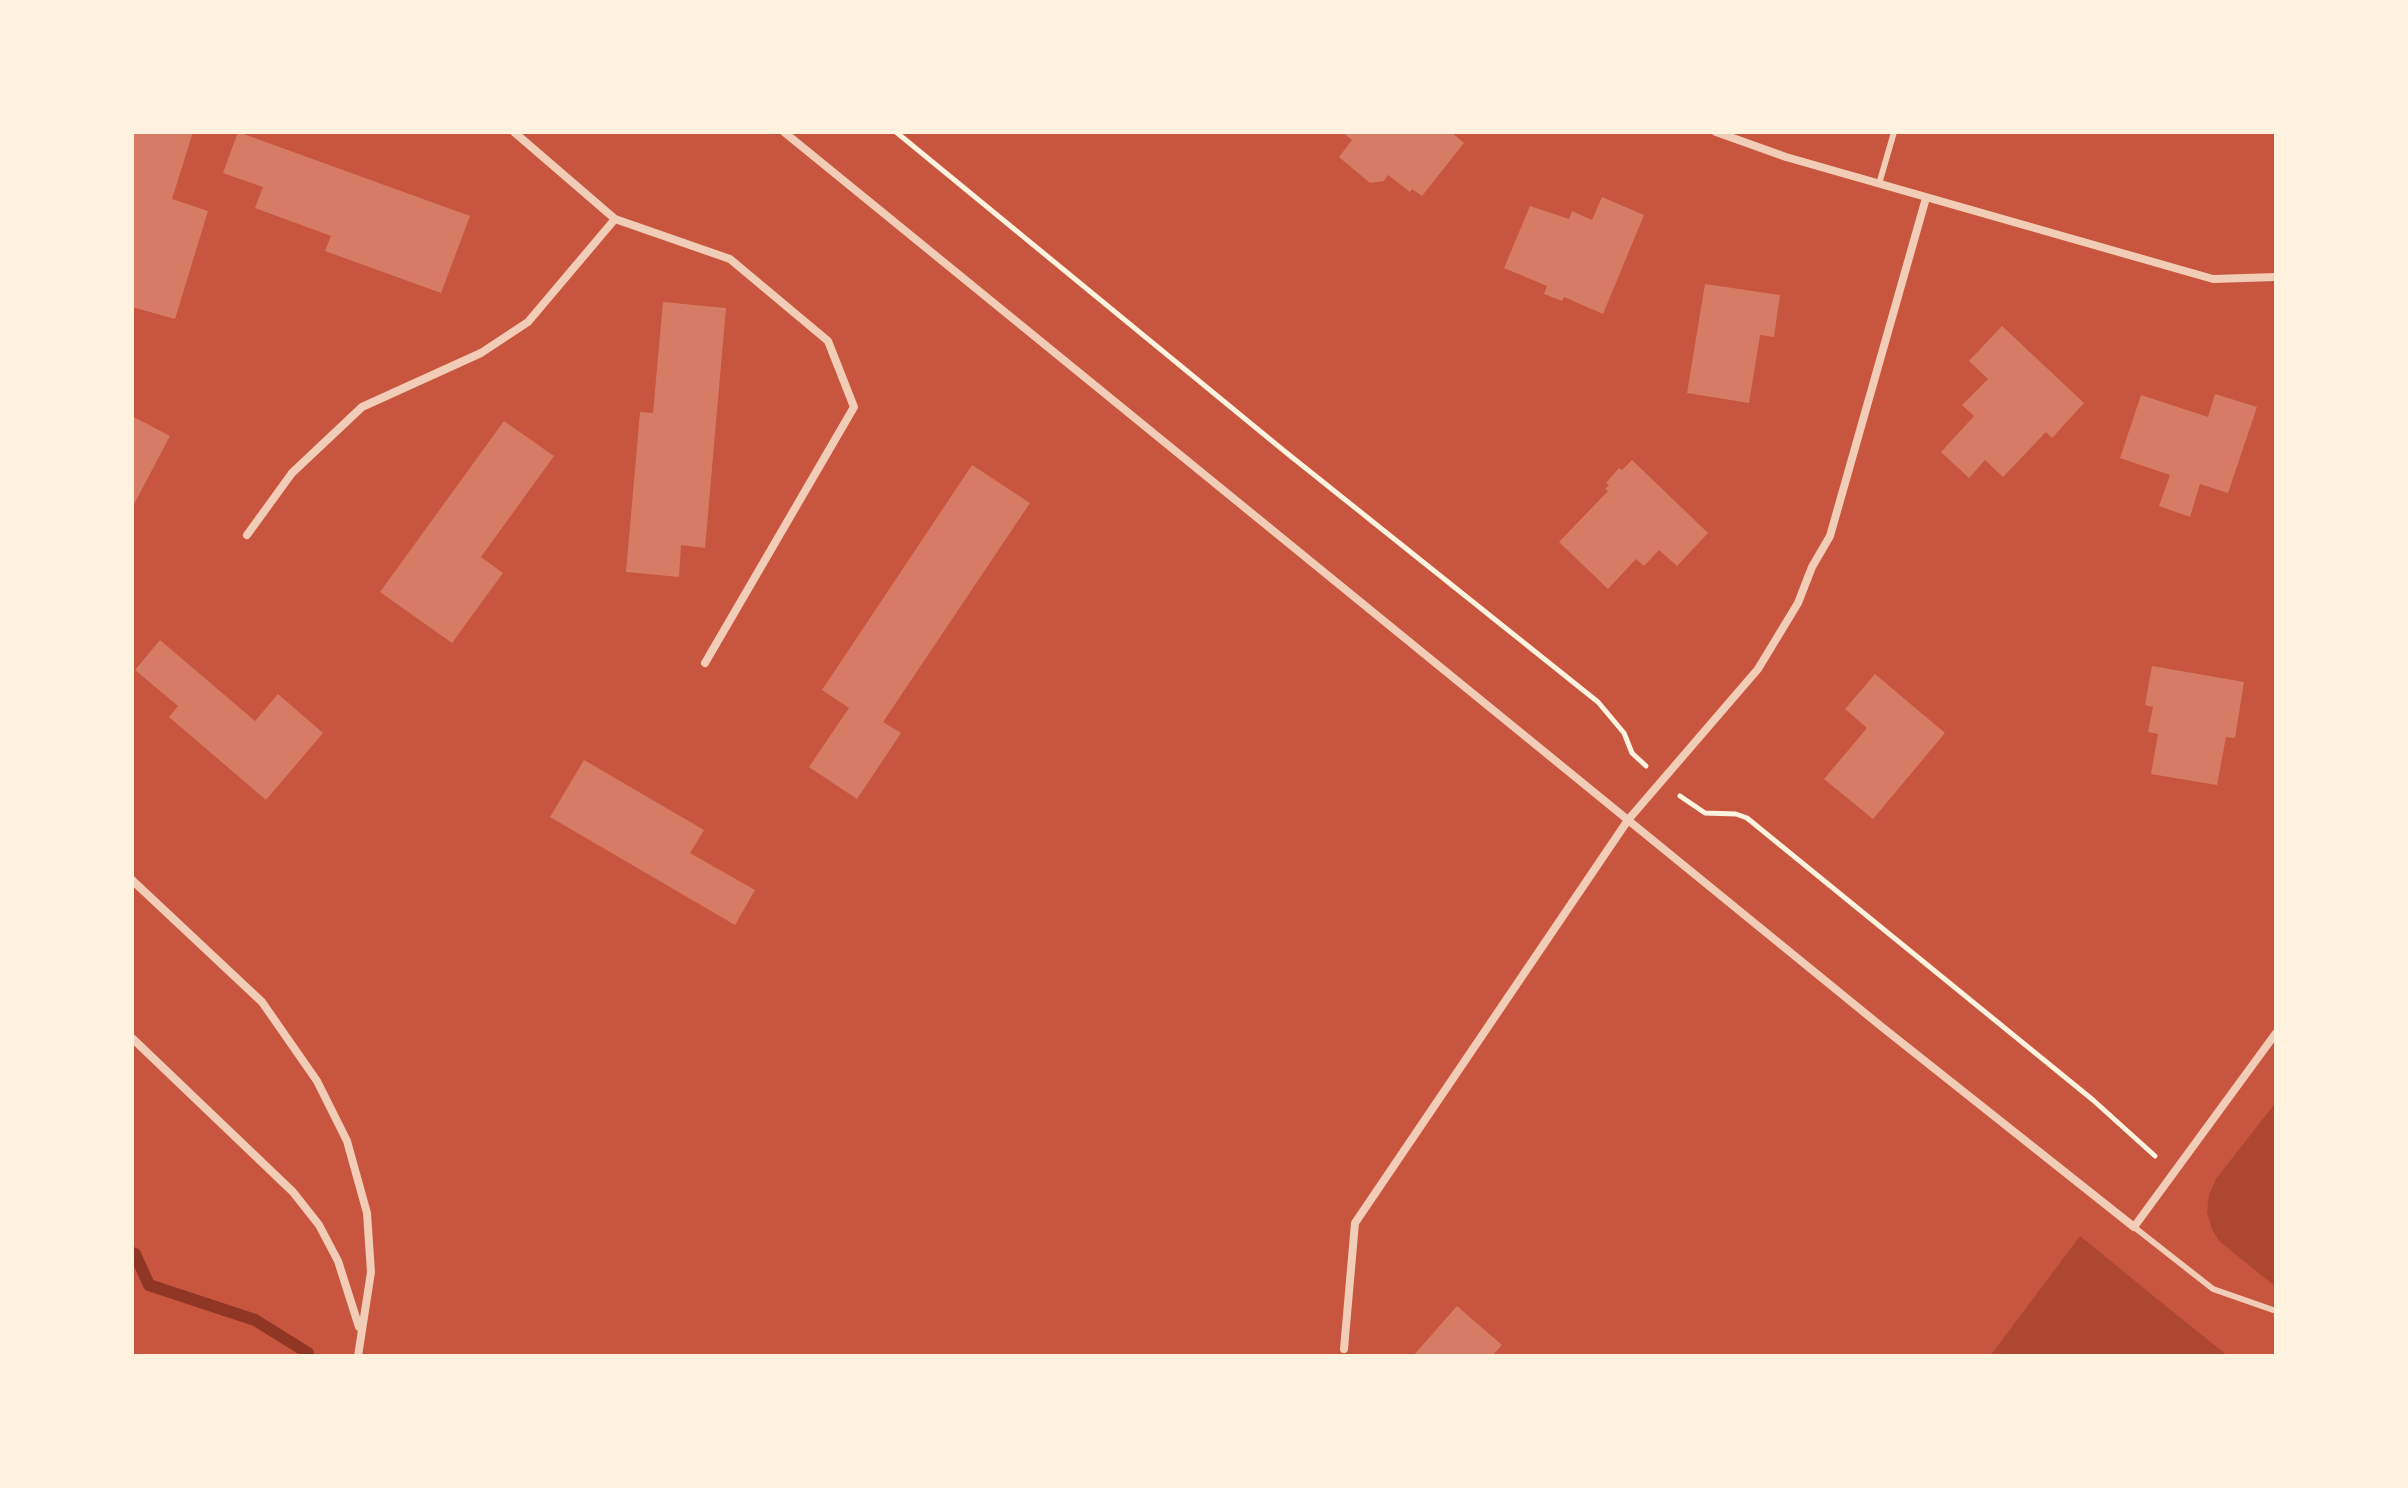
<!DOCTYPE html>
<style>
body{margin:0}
#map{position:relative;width:2408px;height:1488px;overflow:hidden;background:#c8553d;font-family:"Public Sans",sans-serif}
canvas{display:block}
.frame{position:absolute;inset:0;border:134px solid #fff3e0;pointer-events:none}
</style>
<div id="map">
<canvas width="2408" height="1488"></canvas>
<div class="frame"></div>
</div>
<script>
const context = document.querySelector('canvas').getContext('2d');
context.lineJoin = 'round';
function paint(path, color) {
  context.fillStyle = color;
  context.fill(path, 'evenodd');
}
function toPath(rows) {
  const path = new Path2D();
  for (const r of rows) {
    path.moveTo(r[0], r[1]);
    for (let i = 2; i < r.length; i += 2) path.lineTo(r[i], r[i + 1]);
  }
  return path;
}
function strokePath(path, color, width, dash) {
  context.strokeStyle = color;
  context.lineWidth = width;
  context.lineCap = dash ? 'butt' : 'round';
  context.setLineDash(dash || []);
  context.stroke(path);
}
paint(toPath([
 [2276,1102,2276,1287,2219,1241,2212,1229,2207,1212,2209,1195,2216,1179],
 [2080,1236,2167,1307,2228,1356,1990,1356]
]), '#ae4732');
strokePath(toPath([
 [132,1253,135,1254,149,1285,255,1320,308,1353]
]), '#8f3625', 12);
paint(toPath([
 [132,132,193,132,172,199,208,211,175,319,132,307],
 [238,132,470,216,441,293,325,251,331,236,255,208,263,187,223,173],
 [1342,132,1451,132,1464,143,1422,196,1412,189,1410,192,1388,175,1384,181,1370,183,1339,157,1352,140],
 [1602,197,1644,215,1603,314,1564,297,1562,301,1544,294,1547,286,1504,268,1530,206,1569,219,1572,211,1592,220],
 [1705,284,1780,295,1774,337,1760,335,1749,403,1687,393],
 [663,302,726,308,705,548,681,545,679,577,626,572,640,412,653,413],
 [2002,326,2084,403,2052,438,2046,432,2003,477,1985,460,1969,478,1941,452,1974,416,1962,405,1988,379,1969,361],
 [2215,394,2257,407,2228,493,2200,484,2190,517,2159,506,2170,475,2120,458,2141,395,2208,417],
 [132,416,170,436,132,508],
 [504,421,554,456,481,557,503,573,452,643,380,592],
 [1632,460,1708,533,1677,566,1659,550,1644,566,1636,559,1608,589,1559,542,1608,491,1605,489,1609,485,1606,483,1619,468,1622,470],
 [972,465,1030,503,883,722,901,733,857,799,809,767,849,708,822,690],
 [160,640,255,721,278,694,323,733,266,800,169,717,178,706,135,670],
 [2152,666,2244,682,2235,738,2226,737,2217,785,2151,774,2158,734,2148,732,2153,707,2145,705],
 [1875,674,1945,733,1873,819,1824,779,1867,728,1845,709],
 [584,760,704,830,690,853,755,890,735,925,550,817],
 [1457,1306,1502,1345,1492,1356,1413,1356]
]), '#d67c66');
strokePath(toPath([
 [896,132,1283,450,1598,702,1624,733,1632,753,1646,766],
 [1680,796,1705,813,1736,814,1747,818,2093,1100,2155,1156]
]), '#fff3e0', 5);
strokePath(toPath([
 [1879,184,1894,132],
 [2134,1227,2213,1289,2276,1311]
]), '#f1ccb7', 6);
strokePath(toPath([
 [514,132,615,219,730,259,828,341,854,407,705,663],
 [784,132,1882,1027,2134,1227,2276,1033],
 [1716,132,1786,157,2213,279,2276,277],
 [247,535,292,473,362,407,481,353,528,322,615,219],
 [132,880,262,1002,317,1081,347,1141,367,1213,371,1272,358,1356],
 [132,1038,293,1192,319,1225,338,1261,359,1327],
 [1344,1349,1355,1223,1628,820,1758,669,1798,603,1812,567,1830,536,1926,198]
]), '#f1ccb7', 8);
</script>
